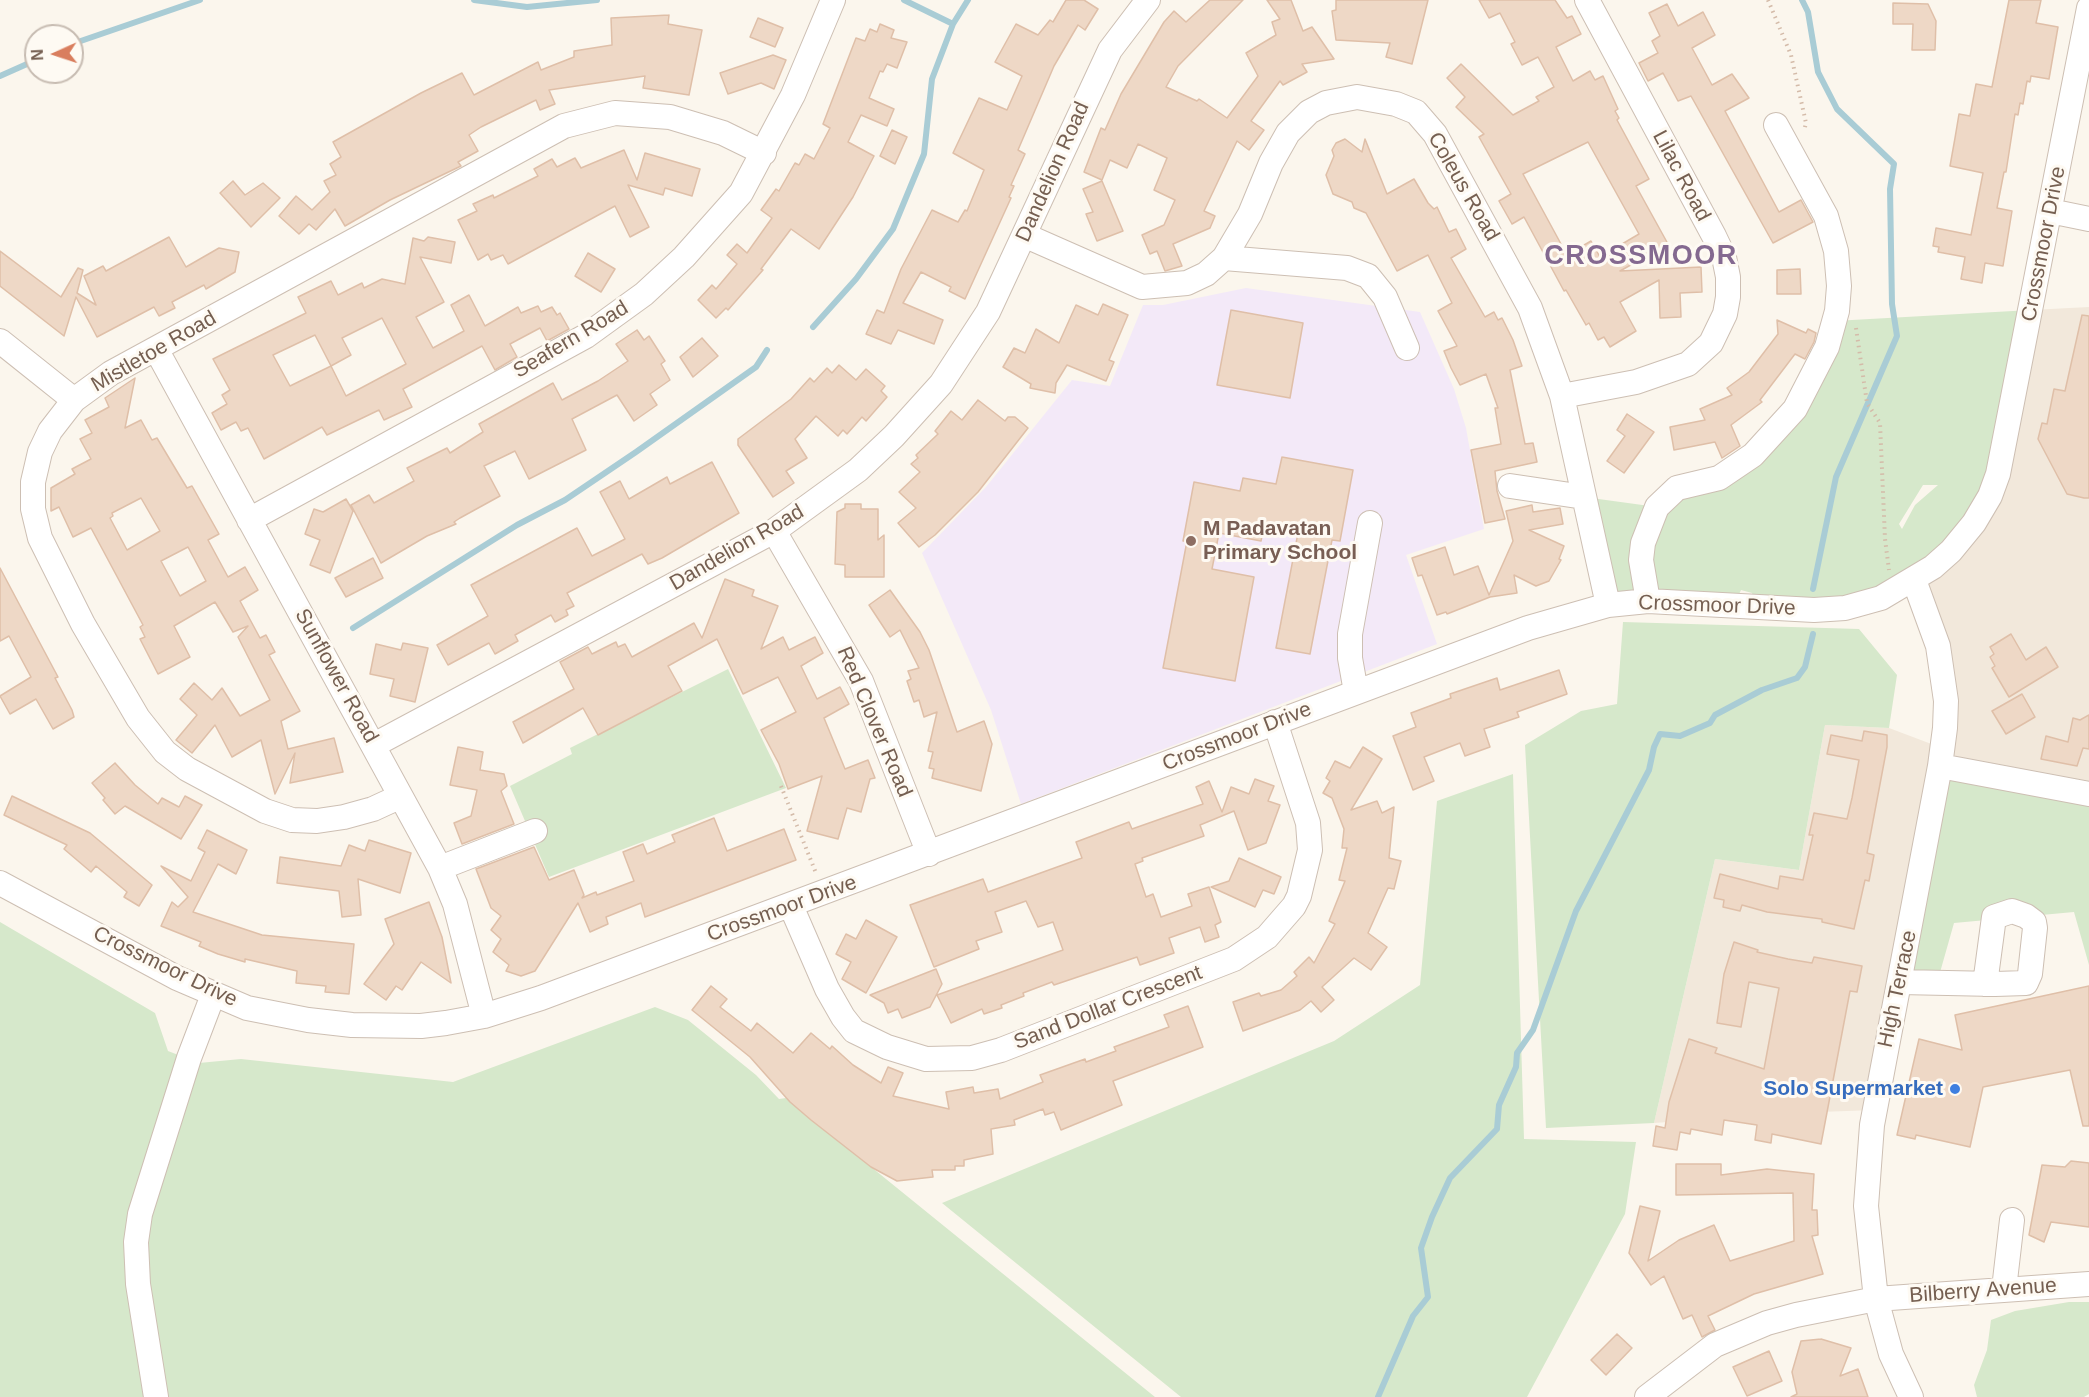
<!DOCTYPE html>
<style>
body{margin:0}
#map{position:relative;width:2089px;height:1397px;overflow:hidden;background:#fbf6ed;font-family:Arial,sans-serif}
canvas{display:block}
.north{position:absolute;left:24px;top:24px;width:60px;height:60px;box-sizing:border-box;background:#fefaf3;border:2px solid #c7bcb2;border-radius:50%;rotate:267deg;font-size:16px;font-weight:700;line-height:24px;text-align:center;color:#755f51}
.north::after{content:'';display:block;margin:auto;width:21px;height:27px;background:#d97e5e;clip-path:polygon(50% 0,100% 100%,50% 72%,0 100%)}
</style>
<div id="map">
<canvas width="2089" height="1397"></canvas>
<div class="north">N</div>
</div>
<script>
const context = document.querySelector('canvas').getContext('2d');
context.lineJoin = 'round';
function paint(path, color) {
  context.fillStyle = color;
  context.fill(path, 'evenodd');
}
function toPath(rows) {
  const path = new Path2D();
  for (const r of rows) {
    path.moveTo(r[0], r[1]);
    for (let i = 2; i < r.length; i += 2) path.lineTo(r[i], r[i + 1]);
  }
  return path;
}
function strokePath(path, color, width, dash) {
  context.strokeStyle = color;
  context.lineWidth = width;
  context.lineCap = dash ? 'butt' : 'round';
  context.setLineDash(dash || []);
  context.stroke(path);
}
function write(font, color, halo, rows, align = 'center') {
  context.font = font + ' Arial,sans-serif';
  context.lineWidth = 6;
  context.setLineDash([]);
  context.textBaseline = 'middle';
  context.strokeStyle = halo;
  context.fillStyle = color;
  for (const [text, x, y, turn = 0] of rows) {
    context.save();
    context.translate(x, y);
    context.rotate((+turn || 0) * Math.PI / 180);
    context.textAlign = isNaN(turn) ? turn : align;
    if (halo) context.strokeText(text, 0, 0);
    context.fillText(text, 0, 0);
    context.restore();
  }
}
paint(toPath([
 [2089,307,2089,793,1940,766,1874,1110,1792,1113,1654,1123,1715,859,1799,870,1825,725,1889,728,1942,748,1944,705,1914,580,2031,310]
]), '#f2e8db');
paint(toPath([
 [1246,288,1420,312,1454,389,1466,428,1484,529,1406,555,1437,644,1021,804,991,710,922,553,986,487,1072,380,1110,386,1143,305,1163,305]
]), '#f3e9f8');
paint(toPath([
 [2031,310,1998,474,1937,555,1918,561,1914,580,1865,607,1759,610,1752,593,1741,590,1733,607,1608,605,1584,497,1657,507,1753,455,1834,321],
 [1923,485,1938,485,1915,505,1902,529,1899,524],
 [1623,622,1859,629,1897,675,1889,728,1825,725,1799,870,1715,859,1654,1123,1546,1128,1525,745,1581,711,1617,704],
 [728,669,786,788,549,877,510,786,572,754,570,748],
 [1940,766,2089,794,2089,965,2074,912,1954,923,1937,983,1900,982],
 [1513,774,1524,1139,1636,1142,1625,1214,1527,1397,1181,1397,942,1203,1334,1041,1420,985,1437,801],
 [0,922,155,1013,168,1051,199,1063,241,1059,453,1082,655,1007,688,1020,756,1075,779,1099,786,1098,1155,1397,0,1397],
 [2069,1302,2089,1302,2089,1394,2084,1397,1977,1397,1974,1385,1987,1350,1991,1320,2015,1311]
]), '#d6e8cb');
strokePath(toPath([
 [474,0,527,7,597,0],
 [904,0,953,24],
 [1802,0,1808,12,1818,72,1837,109,1894,164,1890,189,1892,304,1897,336,1836,477,1813,589],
 [72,44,200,0],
 [0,76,36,60],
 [813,327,856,279,893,229,924,154,932,79,953,24,968,0],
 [353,628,517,525,565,500,636,452,756,367,767,350],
 [1378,1397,1413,1316,1428,1297,1421,1248,1432,1217,1450,1178,1497,1129,1499,1105,1516,1067,1517,1053,1533,1030,1576,911,1649,770,1654,747,1660,734,1680,736,1710,723,1715,715,1762,690,1797,678,1805,667,1813,634]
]), '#a9ccd5', 6);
const building = toPath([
 [1066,0,1084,0,1098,9,1085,30,1078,25,1054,66,1018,150,1025,154,1011,185,1014,186,1009,197,1011,198,965,299,949,291,951,287,921,272,903,303,943,320,934,344,898,330,891,344,866,334,877,310,884,313,901,269,932,210,958,222,965,210,967,211,984,170,953,153,979,98,1007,110,1022,76,995,62,1016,24,1038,35,1050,20,1053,22,1066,0],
 [1210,0,1243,0,1178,66,1166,87,1197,101,1199,99,1227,118,1258,76,1246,53,1276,35,1272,22,1280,19,1267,0,1291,0,1303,31,1312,27,1334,59,1302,64,1307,72,1283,85,1280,81,1251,121,1264,130,1249,150,1237,141,1204,211,1215,216,1210,228,1173,244,1182,266,1165,271,1157,251,1150,254,1142,235,1164,225,1175,200,1154,190,1167,158,1138,144,1127,168,1110,160,1102,180,1084,172,1101,128,1105,130,1121,94,1164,22,1174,11,1186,22,1210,0],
 [1336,0,1428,0,1412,64,1386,57,1390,43,1336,40,1332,11,1336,10,1336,0],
 [1479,0,1555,0,1567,18,1572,16,1581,34,1556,47,1573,81,1590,71,1595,80,1603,76,1618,109,1615,111,1619,118,1617,120,1649,179,1636,186,1668,244,1620,271,1701,267,1702,292,1680,293,1681,317,1660,318,1659,280,1620,302,1636,331,1610,347,1604,337,1598,340,1589,323,1586,325,1566,290,1564,291,1524,217,1512,224,1499,201,1511,194,1479,137,1484,134,1456,107,1465,97,1447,78,1461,64,1513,115,1539,101,1536,97,1554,87,1538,57,1522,65,1511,44,1515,42,1500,13,1489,18,1479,0],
 [1588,142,1639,234,1600,257,1591,241,1567,255,1523,174,1588,142],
 [2009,0,2041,0,2036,23,2058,27,2049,79,2031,76,2030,82,2027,81,2023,104,2020,103,2018,115,2015,114,2006,172,2004,172,1997,208,2012,211,2003,266,1985,263,1982,283,1961,279,1965,257,1938,252,1939,247,1933,246,1936,228,1971,235,1983,173,1950,166,1955,138,1959,114,1970,116,1976,84,1992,87,2009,0],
 [1893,3,1928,4,1936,21,1935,50,1912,50,1913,24,1893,24,1893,3],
 [1667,4,1678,26,1703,12,1715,35,1692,48,1712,85,1732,74,1749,98,1725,111,1779,212,1801,200,1813,222,1773,243,1691,96,1678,101,1663,73,1648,81,1639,63,1658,53,1652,41,1660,36,1649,13,1667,4],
 [669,15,668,24,702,30,689,95,643,88,645,76,549,90,555,104,540,110,536,100,481,127,469,135,478,151,458,162,461,166,390,200,345,226,335,209,316,230,309,224,299,234,279,216,296,196,312,210,330,192,324,181,336,175,330,164,341,157,333,142,421,93,462,73,474,95,538,62,541,70,574,57,574,51,612,45,611,18,669,15],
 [758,18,783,28,775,47,750,37,758,18],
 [880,24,894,30,891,38,907,42,897,68,887,64,883,72,880,71,869,98,894,109,887,126,861,115,848,142,874,156,853,197,819,249,791,229,761,269,763,270,728,310,726,308,716,318,698,300,712,285,716,289,737,264,727,255,737,244,747,253,772,218,761,210,776,189,779,191,795,163,799,165,805,154,814,159,830,128,823,124,856,38,865,41,870,29,877,32,880,24],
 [773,55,786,60,774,89,761,83,728,94,720,73,773,55],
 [892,130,907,137,895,164,880,156,892,130],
 [1345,139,1362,152,1365,139,1387,194,1414,179,1428,203,1434,209,1437,207,1449,232,1456,229,1466,249,1451,258,1485,317,1494,312,1498,320,1502,318,1513,340,1522,366,1510,370,1525,444,1533,443,1537,462,1495,471,1497,491,1505,519,1485,523,1471,450,1501,444,1495,408,1498,408,1486,374,1460,385,1451,368,1444,351,1457,346,1438,311,1452,303,1428,255,1397,271,1366,213,1354,208,1352,202,1333,194,1326,175,1334,156,1332,150,1336,143,1345,139],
 [624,150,637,180,645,153,700,169,692,196,665,188,663,195,628,185,649,227,630,237,615,206,508,264,503,255,491,260,488,254,478,260,458,220,477,211,473,204,493,195,494,198,538,176,534,169,552,159,557,167,575,158,581,168,624,150],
 [233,181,245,195,263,183,280,198,251,227,220,193,233,181],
 [1102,181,1123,231,1097,241,1086,214,1093,212,1083,189,1102,181],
 [169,237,186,267,219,248,239,252,235,272,206,289,204,285,172,302,175,308,159,316,154,307,97,337,76,297,64,336,0,286,0,251,61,297,78,268,83,270,77,293,96,305,84,276,103,266,106,271,169,237],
 [428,237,455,242,451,263,420,257,444,302,416,317,433,348,464,331,451,305,469,295,485,326,518,307,521,313,538,306,541,312,552,307,557,315,560,313,569,329,547,341,540,328,510,344,517,357,495,370,482,346,403,389,412,407,384,420,379,410,327,435,322,427,264,459,248,428,241,431,236,422,221,430,212,413,227,404,222,395,230,390,213,359,306,313,298,297,331,281,338,295,362,283,364,288,382,279,405,284,413,238,424,241,428,237],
 [382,318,406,364,346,396,331,366,351,355,342,338,382,318],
 [315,335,331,366,290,386,273,355,315,335],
 [588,253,615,269,601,292,575,276,588,253],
 [1800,269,1801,294,1777,294,1777,270,1800,269],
 [1103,304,1128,315,1109,360,1114,362,1106,381,1067,365,1056,383,1055,393,1030,388,1031,384,1003,367,1014,348,1025,353,1036,329,1059,343,1076,305,1098,315,1103,304],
 [1231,310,1303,323,1290,398,1217,385,1231,310],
 [2082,315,2089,316,2089,498,2084,498,2067,494,2038,439,2042,423,2047,424,2054,389,2065,391,2082,315],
 [1777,320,1806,333,1808,329,1816,333,1814,342,1805,359,1795,354,1760,400,1762,402,1731,425,1740,446,1722,458,1715,442,1674,450,1670,427,1705,420,1700,409,1732,395,1727,388,1749,372,1778,334,1777,320],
 [637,330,644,340,649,336,665,361,661,364,670,380,650,394,657,405,634,421,617,395,572,419,586,450,529,479,515,451,484,466,500,496,460,518,454,522,456,524,427,536,381,563,351,505,369,495,374,503,414,481,407,468,447,448,450,453,483,432,479,424,553,383,562,400,598,381,628,361,616,344,637,330],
 [702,338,718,356,693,377,680,357,702,338],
 [839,365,856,380,866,369,885,386,881,391,887,397,866,421,862,417,847,434,843,430,838,436,816,416,795,439,807,458,786,471,794,483,773,497,738,445,738,439,791,399,810,378,814,382,827,368,832,373,839,365],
 [135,378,125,428,141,420,152,440,157,438,187,488,192,486,219,534,208,540,228,577,245,567,258,590,240,601,260,638,266,635,275,652,269,655,300,711,281,721,288,749,334,738,343,772,290,783,295,753,275,794,261,740,232,757,215,725,192,753,176,740,197,715,180,699,194,683,212,700,222,688,240,716,270,700,238,637,248,626,233,632,215,602,174,626,190,657,158,674,140,639,145,637,140,627,143,625,91,528,73,537,59,507,51,511,51,488,75,474,72,469,91,459,80,439,92,433,85,420,109,407,105,398,135,378],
 [141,498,160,531,127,550,110,518,113,516,112,513,141,498],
 [188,547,206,581,180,596,161,561,188,547],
 [978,400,1005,421,1008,417,1015,417,1028,428,978,492,935,535,919,547,898,523,916,508,899,492,920,472,911,464,918,458,916,455,938,434,935,431,951,411,962,420,978,400],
 [1627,414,1654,432,1624,473,1607,461,1625,436,1617,430,1627,414],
 [1282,457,1353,470,1340,541,1332,540,1310,654,1276,648,1298,533,1264,527,1261,541,1219,533,1212,569,1254,577,1235,681,1163,668,1187,541,1183,541,1194,482,1240,491,1243,478,1276,484,1282,457],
 [712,462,739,513,662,558,648,564,642,554,567,593,574,606,566,610,568,615,555,622,551,615,515,635,518,641,495,654,489,643,448,665,437,645,488,616,471,585,577,528,592,556,608,548,625,539,600,492,620,481,629,499,667,477,670,484,712,462],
 [346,499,353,511,330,573,310,565,320,540,305,534,314,509,323,512,346,499],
 [845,504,861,504,861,509,878,509,878,540,884,535,884,577,845,577,845,565,835,564,837,512,845,508,845,504],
 [1532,505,1533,512,1560,508,1563,524,1529,530,1564,546,1559,559,1561,560,1549,581,1536,586,1514,575,1517,593,1490,597,1447,614,1446,612,1437,615,1422,575,1418,576,1412,558,1445,547,1454,575,1478,566,1489,595,1513,541,1506,511,1532,505],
 [373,558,383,578,346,597,335,578,373,558],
 [0,568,58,677,55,678,72,710,74,717,53,729,36,699,10,714,0,696,31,677,9,636,0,641,0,568],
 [725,579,754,590,752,596,778,606,761,649,783,637,789,650,815,637,823,653,801,666,817,699,840,687,849,704,824,718,845,769,868,760,875,778,870,779,861,812,847,808,838,839,807,831,822,776,788,789,779,764,761,730,796,712,778,677,743,694,717,639,668,666,682,691,598,735,583,708,523,743,513,722,574,689,560,662,588,647,592,654,616,642,618,647,625,644,632,657,694,623,702,638,725,579],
 [890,590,920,632,929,650,957,732,984,721,992,744,981,791,932,778,934,769,929,768,933,752,928,751,937,712,924,717,919,700,914,702,907,681,911,679,908,671,919,668,900,630,890,637,869,605,890,590],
 [2011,634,2026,660,2046,647,2058,667,2009,697,1992,668,1995,666,1990,657,1994,654,1990,647,2011,634],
 [403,643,428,648,415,702,390,696,394,679,370,674,376,644,401,650,403,643],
 [1559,670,1567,694,1517,712,1519,717,1484,729,1490,747,1465,756,1460,743,1424,757,1434,781,1413,790,1393,736,1416,727,1411,713,1451,698,1450,694,1497,678,1500,690,1559,670],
 [2022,694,2035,717,2006,734,1992,711,2022,694],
 [2089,715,2089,749,2083,748,2077,766,2041,759,2046,736,2068,742,2073,718,2080,720,2089,715],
 [1864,731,1887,735,1887,747,1867,853,1874,855,1869,881,1865,880,1854,929,1822,922,1822,919,1767,912,1742,905,1740,911,1723,907,1724,900,1714,898,1720,874,1778,889,1780,876,1803,880,1813,835,1809,835,1814,813,1847,819,1852,798,1859,760,1827,754,1831,735,1862,741,1864,731],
 [458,747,483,752,480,770,504,774,507,786,501,791,514,824,462,844,454,823,471,816,477,790,450,785,458,747],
 [1363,747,1382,759,1351,810,1377,801,1382,813,1394,807,1389,858,1401,861,1394,889,1388,888,1368,933,1387,947,1371,970,1354,958,1322,987,1334,1000,1321,1012,1311,1001,1300,1010,1243,1031,1233,1002,1259,993,1261,996,1281,990,1297,976,1294,972,1309,957,1314,963,1335,924,1329,921,1345,881,1339,880,1347,848,1342,848,1344,829,1332,798,1323,793,1330,781,1326,778,1335,761,1350,768,1363,747],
 [115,763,135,785,158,804,162,798,179,807,185,796,202,805,181,839,125,806,115,814,103,800,105,798,92,783,115,763],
 [1255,779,1274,786,1268,801,1280,805,1266,843,1248,850,1234,811,1200,825,1204,836,1142,858,1143,861,1135,864,1146,897,1153,894,1161,917,1192,906,1188,894,1209,887,1221,922,1215,925,1219,937,1205,942,1200,927,1169,938,1174,953,1140,965,1137,957,1054,985,1052,982,1023,993,1024,996,1001,1005,1002,1008,984,1014,982,1009,951,1023,937,995,1063,950,1053,922,1038,927,1026,901,995,912,1002,932,976,941,979,949,934,967,910,905,983,879,988,892,1082,858,1076,842,1129,822,1132,829,1203,804,1196,787,1209,781,1222,812,1231,787,1249,794,1255,779],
 [12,796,90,833,152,885,139,906,124,897,127,892,96,866,91,872,64,849,67,845,4,815,12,796],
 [714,818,727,851,784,829,796,860,645,917,641,903,606,917,608,924,590,932,578,903,535,971,521,976,506,971,509,965,493,952,501,939,491,930,501,916,491,908,476,869,534,847,549,880,574,870,584,895,582,898,596,892,597,895,634,881,623,852,643,844,647,854,675,842,672,835,714,818],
 [207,830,247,850,236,874,218,864,193,912,262,935,354,944,349,994,325,992,326,986,296,983,297,971,245,959,245,962,218,954,199,946,201,942,161,926,172,902,178,907,188,897,161,866,191,881,205,852,198,848,207,830],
 [369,840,411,853,400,893,358,879,361,915,342,917,339,891,277,883,280,857,341,866,349,845,365,851,369,840],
 [1239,858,1281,877,1274,894,1263,890,1255,907,1211,887,1229,881,1239,858],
 [429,902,442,937,451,983,421,962,402,990,396,986,386,1000,364,984,394,944,385,919,429,902],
 [866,920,897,937,866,993,842,979,851,962,836,954,846,934,856,939,866,920],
 [1734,942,1758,950,1757,952,1788,959,1812,963,1814,957,1862,966,1857,992,1850,991,1821,1144,1772,1134,1771,1143,1755,1140,1757,1125,1724,1120,1722,1135,1691,1129,1690,1134,1680,1132,1677,1150,1653,1146,1656,1126,1665,1128,1669,1102,1689,1039,1717,1048,1715,1053,1764,1069,1779,988,1749,982,1741,1027,1717,1023,1724,974,1734,942],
 [936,969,942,984,930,1007,902,1018,898,1009,888,1013,884,1003,870,995,936,969],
 [711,986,727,999,720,1007,751,1031,757,1023,793,1053,811,1033,830,1049,832,1046,853,1065,881,1083,888,1067,903,1073,893,1096,949,1109,946,1092,973,1087,974,1093,998,1089,1000,1099,1043,1082,1040,1075,1085,1059,1086,1062,1116,1051,1114,1047,1169,1027,1164,1015,1188,1006,1203,1047,1113,1081,1122,1105,1061,1130,1054,1112,1045,1115,1043,1109,1014,1120,1015,1125,991,1129,993,1154,964,1160,964,1166,955,1166,955,1170,932,1170,933,1177,897,1181,871,1167,811,1120,790,1102,750,1057,692,1010,711,986],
 [2089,986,2089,1126,2083,1126,2070,1070,1983,1087,1970,1147,1916,1135,1915,1139,1897,1135,1919,1039,1962,1050,1955,1015,2089,986],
 [2071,1161,2089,1163,2089,1227,2051,1222,2044,1242,2029,1235,2042,1165,2065,1167,2071,1161],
 [1676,1164,1721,1164,1721,1175,1767,1169,1814,1174,1812,1210,1817,1210,1818,1235,1812,1236,1823,1274,1754,1294,1708,1316,1715,1330,1702,1337,1692,1315,1683,1319,1664,1276,1651,1285,1629,1253,1640,1206,1660,1211,1648,1261,1679,1240,1714,1225,1730,1261,1794,1241,1793,1193,1676,1195,1676,1164],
 [1617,1334,1632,1348,1606,1375,1591,1360,1617,1334],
 [1821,1339,1851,1348,1840,1376,1858,1369,1868,1397,1791,1397,1797,1394,1792,1372,1801,1341,1821,1339],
 [1769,1351,1782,1381,1747,1396,1733,1367,1769,1351]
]);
paint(building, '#eed8c6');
strokePath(building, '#dfbfa8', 1.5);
const minor = toPath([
 [2050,211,2089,219],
 [1024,235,1142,287,1187,283,1206,274,1224,258,1250,214,1271,163,1288,133,1309,112,1326,103,1357,97,1396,104,1416,112,1435,134,1530,308,1562,396,1608,605],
 [1224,258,1347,268,1368,276,1385,297,1407,348],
 [0,341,74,400],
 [156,349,440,868,455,904,484,1016],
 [1562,396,1636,382,1688,364,1711,343,1725,314,1728,297,1728,277,1724,257,1714,236,1587,0],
 [1510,486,1584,497],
 [249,520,586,336,644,294,684,257,741,193,793,95,833,0],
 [774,531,861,681,929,854],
 [1648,601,1641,560,1643,543,1657,507,1677,488,1719,478,1753,455,1795,409,1827,347,1837,311,1839,286,1836,251,1826,216,1776,125],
 [1356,692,1350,658,1350,634,1370,523],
 [374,745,774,531,858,470,894,436,941,384,988,312,1110,50,1148,0],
 [1940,766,2089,794],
 [399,797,373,809,344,817,317,821,292,820,265,811,187,769,165,752,138,718,83,624,40,538,33,509,33,482,40,452,50,431,74,400,111,373,564,126,615,113,670,117,723,133,764,153],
 [440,868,535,831],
 [0,883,177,978,247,1008,308,1020,352,1025,421,1026,446,1023,484,1016,541,998,1528,628,1608,605,1648,601,1814,610,1845,608,1881,598,1933,567,1951,551,1974,523,1990,496,1998,474,2089,8],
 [791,906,827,989,843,1017,854,1031,887,1047,926,1059,972,1058,1001,1050,1234,959,1267,937,1294,906,1299,896,1310,850,1308,823,1275,722],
 [1900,982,1995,984,2026,983,2030,974,2035,928,2034,922,2026,916,2012,911,1994,917,1985,984],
 [2004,1289,2012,1220],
 [156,1397,138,1284,136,1242,140,1214,189,1058,213,995],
 [1647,1397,1715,1345,1767,1323,1796,1315,1876,1299,2089,1284],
 [1911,1397,1891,1354,1876,1299,1866,1206,1872,1125,1940,766,1945,728,1946,701,1938,646,1914,580]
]);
strokePath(minor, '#cdbfb3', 26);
strokePath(toPath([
 [1768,0,1791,55,1806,123,1804,131],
 [1856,328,1867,403,1880,423,1885,539,1889,570],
 [781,786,816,873]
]), '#d4bba9', 4, [1.5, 4.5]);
strokePath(minor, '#fff', 24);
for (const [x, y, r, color] of [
 [1191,541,6,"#8d6e63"],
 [1955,1089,6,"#3f7fe0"]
]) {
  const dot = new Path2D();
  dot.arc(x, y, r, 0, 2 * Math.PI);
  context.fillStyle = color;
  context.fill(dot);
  strokePath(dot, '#fefaf3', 2);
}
write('21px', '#755f51', '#fefaf3', [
 ["Dandelion Road",1053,172,-66],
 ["Lilac Road",1681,176,62],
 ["Coleus Road",1463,187,60],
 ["Crossmoor Drive",2044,244,-79],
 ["Seafern Road",571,340,-31],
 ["Mistletoe Road",154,352,-30],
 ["Dandelion Road",737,548,-30],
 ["Crossmoor Drive",1717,606,2],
 ["Sunflower Road",336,676,61],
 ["Red Clover Road",874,722,67],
 ["Crossmoor Drive",1237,737,-21],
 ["Crossmoor Drive",782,909,-20],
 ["Crossmoor Drive",165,967,26],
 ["High Terrace",1898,989,-78],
 ["Sand Dollar Crescent",1108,1008,-21],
 ["Bilberry Avenue",1983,1291,-4]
]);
write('bold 21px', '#785e54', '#fefaf3', [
 ["M Padavatan",1203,529],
 ["Primary School",1203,553]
], 'left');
write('bold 21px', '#366cbe', '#fefaf3', [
 ["Solo Supermarket",1943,1089]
], 'right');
context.letterSpacing = '1.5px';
write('bold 27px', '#846990', '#fefaf3', [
 ["CROSSMOOR",1641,257]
]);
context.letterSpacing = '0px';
</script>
